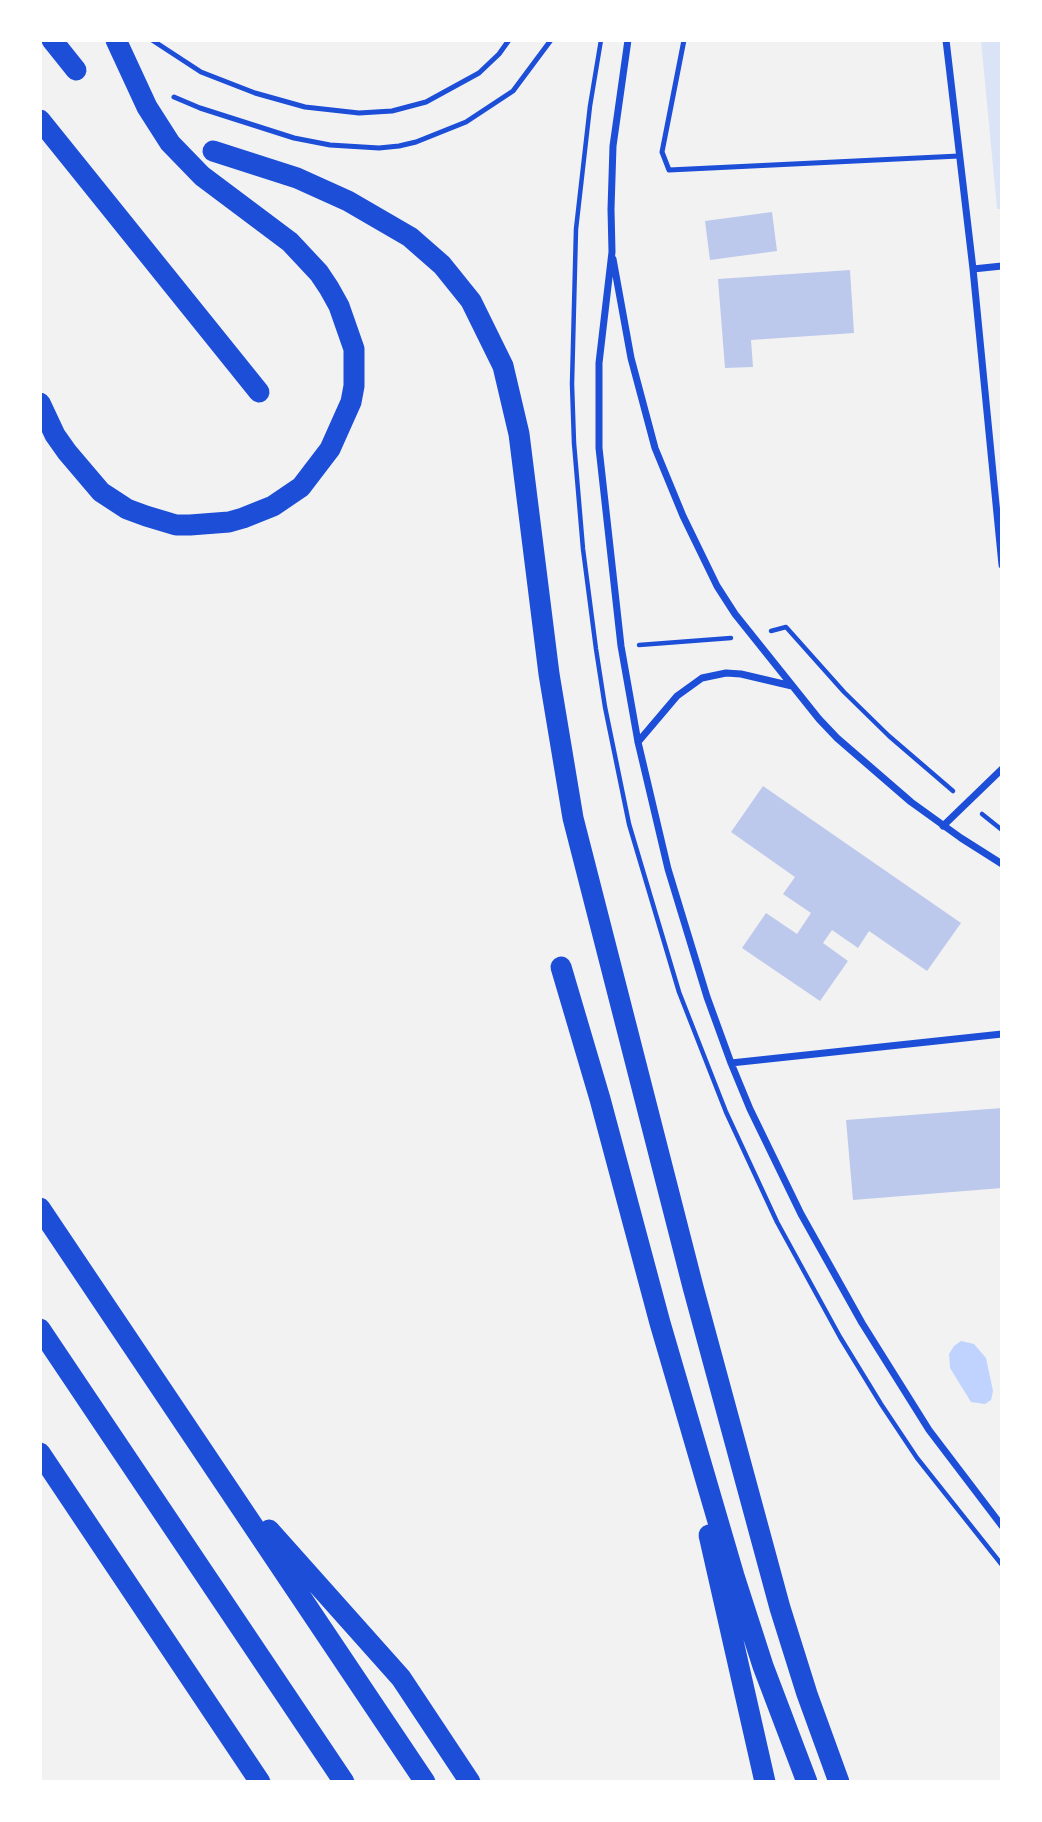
<!DOCTYPE html>
<style>
body{margin:0}
#map{position:relative;width:1042px;height:1822px;overflow:hidden;background:#f2f2f2;font-family:"Zilla Slab",serif}
canvas{display:block}
.frame{position:absolute;inset:0;border:42px solid #fff;pointer-events:none}
</style>
<div id="map">
<canvas width="1042" height="1822"></canvas>
<div class="frame"></div>
</div>
<script>
const context = document.querySelector('canvas').getContext('2d');
context.lineJoin = 'round';
function paint(path, color) {
  context.fillStyle = color;
  context.fill(path, 'evenodd');
}
function toPath(rows) {
  const path = new Path2D();
  for (const r of rows) {
    path.moveTo(r[0], r[1]);
    for (let i = 2; i < r.length; i += 2) path.lineTo(r[i], r[i + 1]);
  }
  return path;
}
function strokePath(path, color, width, dash) {
  context.strokeStyle = color;
  context.lineWidth = width;
  context.lineCap = dash ? 'butt' : 'round';
  context.setLineDash(dash || []);
  context.stroke(path);
}
paint(toPath([
 [981,40,1002,40,1002,209,997,209]
]), '#dbe4f7');
paint(toPath([
 [961,1341,974,1344,986,1358,993,1391,991,1400,985,1404,971,1402,950,1368,949,1354,954,1346]
]), '#bfd3fe');
paint(toPath([
 [772,212,777,251,710,260,705,221],
 [850,270,854,333,751,340,753,367,725,368,718,279],
 [763,786,961,923,927,971,869,931,858,948,832,930,823,943,848,961,820,1001,742,948,766,913,797,934,811,913,783,894,795,877,731,832],
 [1002,1108,1002,1188,853,1200,846,1120]
]), '#bdc9ec');
strokePath(toPath([
 [601,40,590,106,576,229,572,384,574,443,583,549,596,649,605,707,629,824,679,992,726,1112,777,1222,840,1337,881,1404,917,1458,1002,1565],
 [771,631,786,627,844,692,889,736,953,791],
 [639,645,731,638],
 [982,814,1002,830]
]), '#1d4ed8', 4.5);
strokePath(toPath([
 [152,40,201,72,255,93,305,107,359,113,392,111,426,102,479,73,499,54,509,40],
 [684,40,662,152,669,170,959,156],
 [174,97,200,108,294,138,330,145,379,148,399,146,416,142,466,122,513,91,551,40]
]), '#1d4ed8', 5);
strokePath(toPath([
 [628,40,613,146,611,209,612,252,599,363,599,448,621,646,638,742,668,869,707,997,731,1063,750,1109,801,1214,862,1323,929,1430,1002,1526],
 [946,40,973,269,1002,565],
 [613,259,631,358,655,448,683,516,717,586,735,614,819,719,837,738,911,802,961,838,1002,864],
 [973,269,1002,266],
 [638,742,677,696,702,678,726,673,741,674,792,686],
 [943,826,1002,769],
 [731,1063,1002,1034]
]), '#1d4ed8', 7);
strokePath(toPath([
 [52,40,76,70],
 [40,120,259,392],
 [213,151,297,178,348,201,410,237,442,265,471,301,503,366,519,434,549,674,573,818,693,1287,780,1608,807,1694,839,1782],
 [40,403,55,435,67,452,101,492,127,509,146,516,176,525,190,525,229,522,243,518,273,506,301,487,330,449,351,402,354,386,354,349,339,306,329,288,319,273,290,242,202,176,170,143,147,107,116,40],
 [561,967,600,1099,660,1323,734,1576,763,1666,807,1782],
 [40,1208,425,1782],
 [40,1329,344,1782],
 [40,1453,260,1782],
 [269,1530,401,1678,470,1782],
 [709,1535,765,1782]
]), '#1d4ed8', 21);
</script>
